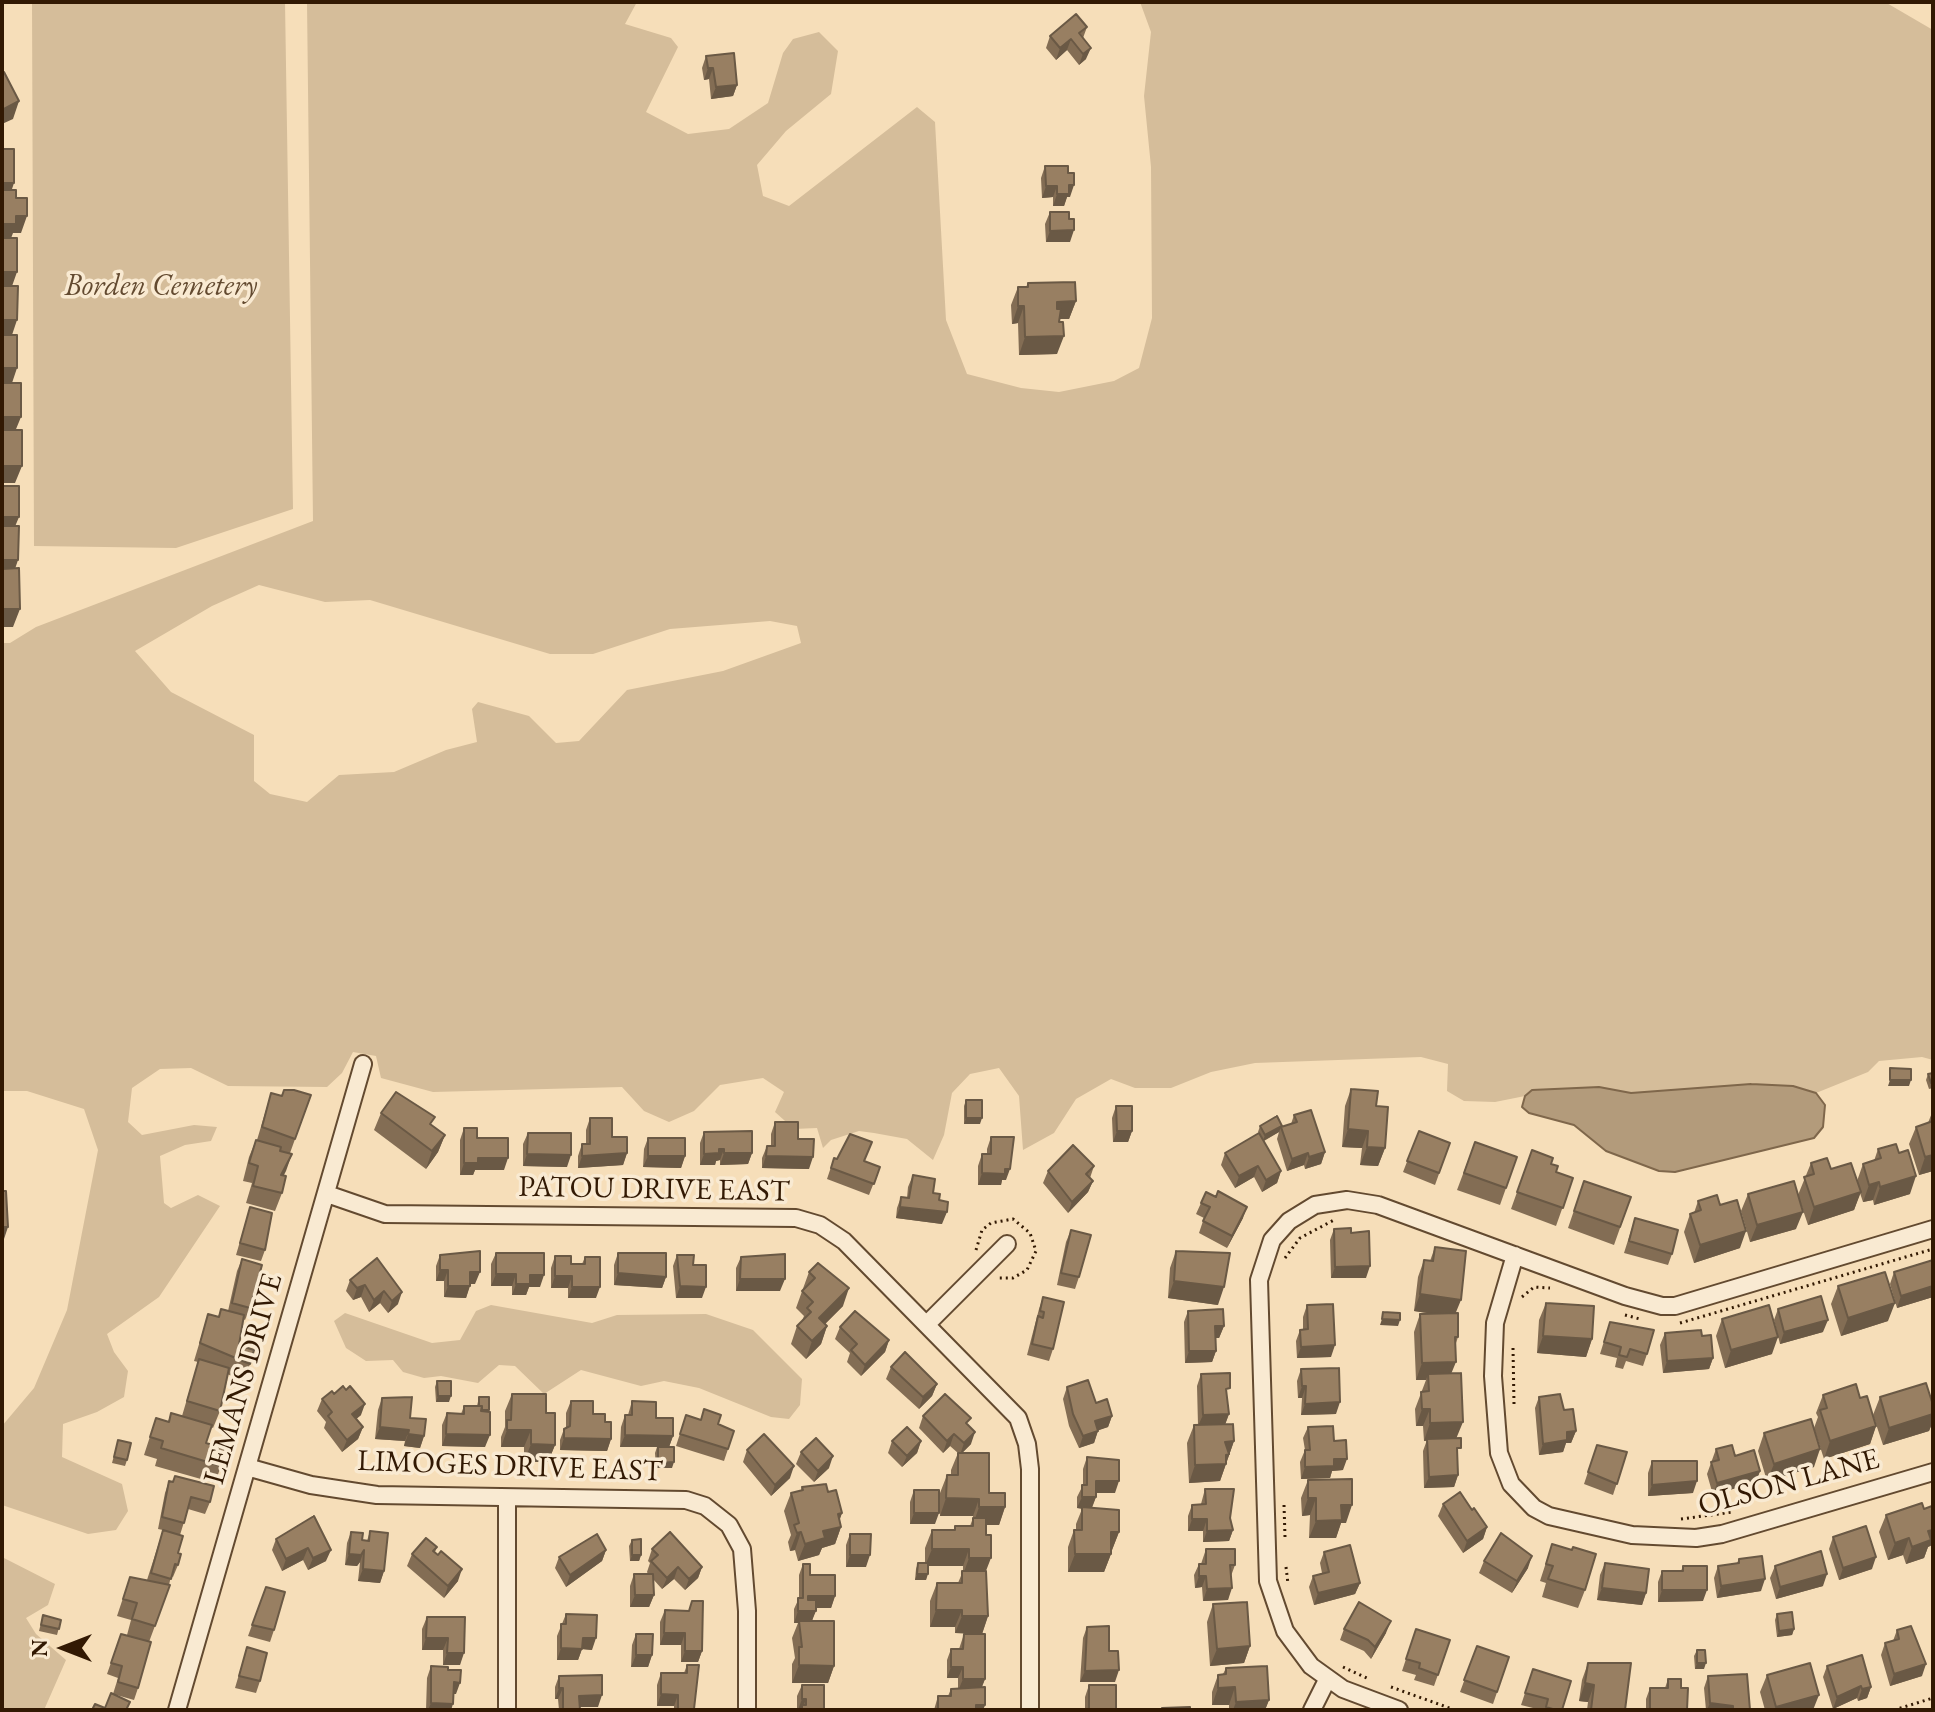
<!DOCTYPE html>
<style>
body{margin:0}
#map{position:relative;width:1935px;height:1712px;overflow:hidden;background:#f6deb9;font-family:"EB Garamond",serif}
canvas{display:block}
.frame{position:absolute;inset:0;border:4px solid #321903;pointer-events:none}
.north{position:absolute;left:24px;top:1608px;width:80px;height:80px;-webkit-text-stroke:6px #f9ead2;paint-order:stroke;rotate:270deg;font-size:22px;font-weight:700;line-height:32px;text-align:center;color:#321903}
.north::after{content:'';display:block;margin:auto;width:28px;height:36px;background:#321903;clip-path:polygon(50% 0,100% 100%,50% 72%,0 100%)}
</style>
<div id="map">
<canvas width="1935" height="1712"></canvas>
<div class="frame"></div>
<div class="north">N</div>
</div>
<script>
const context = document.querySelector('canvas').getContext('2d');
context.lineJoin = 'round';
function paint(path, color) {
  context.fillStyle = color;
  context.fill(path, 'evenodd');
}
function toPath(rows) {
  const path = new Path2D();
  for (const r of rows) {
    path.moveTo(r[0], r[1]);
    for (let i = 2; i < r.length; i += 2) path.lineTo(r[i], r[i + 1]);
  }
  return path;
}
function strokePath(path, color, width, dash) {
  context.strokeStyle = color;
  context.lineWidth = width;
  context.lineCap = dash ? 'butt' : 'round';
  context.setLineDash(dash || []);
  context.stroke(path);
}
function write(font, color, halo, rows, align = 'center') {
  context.font = font + ' "EB Garamond",serif';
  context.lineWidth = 7;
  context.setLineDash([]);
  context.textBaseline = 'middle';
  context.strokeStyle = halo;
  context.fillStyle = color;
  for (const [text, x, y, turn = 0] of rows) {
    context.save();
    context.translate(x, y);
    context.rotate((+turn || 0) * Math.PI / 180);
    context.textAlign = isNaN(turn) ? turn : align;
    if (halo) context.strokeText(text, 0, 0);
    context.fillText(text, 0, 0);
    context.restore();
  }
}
paint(toPath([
 [32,2,285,2,293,509,176,548,34,546],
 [307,2,637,2,625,24,671,38,678,47,646,112,688,134,729,129,768,103,783,53,793,39,819,32,838,51,831,94,786,131,757,165,763,196,789,206,917,107,935,122,946,320,967,374,1021,388,1059,392,1114,381,1139,368,1152,318,1151,167,1144,96,1151,32,1140,2,1885,2,1933,30,1933,1060,1922,1057,1879,1061,1868,1072,1816,1093,1793,1086,1751,1084,1631,1093,1599,1087,1532,1090,1525,1096,1495,1102,1464,1101,1447,1091,1448,1064,1421,1057,1255,1063,1211,1072,1171,1088,1135,1088,1111,1079,1076,1099,1054,1133,1023,1150,1019,1096,999,1068,970,1074,952,1093,944,1135,933,1160,907,1139,874,1133,859,1131,831,1140,823,1148,817,1128,794,1129,775,1112,784,1092,763,1078,720,1085,694,1111,669,1122,644,1111,622,1087,433,1092,381,1078,376,1056,353,1052,342,1073,327,1087,228,1086,191,1068,160,1069,132,1088,128,1122,142,1135,194,1125,217,1127,211,1141,185,1145,160,1156,164,1203,171,1208,198,1195,220,1206,159,1297,107,1334,114,1352,128,1371,124,1397,97,1412,63,1424,62,1457,122,1484,128,1511,116,1530,88,1534,2,1505,2,1426,34,1388,67,1310,98,1150,84,1109,27,1091,2,1091,2,643,10,643,36,627,313,521],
 [259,585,325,602,370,600,550,654,593,654,670,629,770,621,797,626,801,643,723,671,627,690,579,741,556,743,529,716,478,702,472,709,477,742,446,750,394,772,339,775,307,802,270,794,254,781,254,735,171,692,135,651,212,606],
 [491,1305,592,1323,617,1315,706,1314,753,1330,802,1379,800,1405,789,1419,771,1417,699,1388,664,1381,641,1386,581,1370,544,1394,515,1366,499,1365,478,1383,441,1376,424,1378,403,1372,393,1360,366,1361,346,1348,334,1321,345,1313,432,1343,460,1340,476,1311],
 [2,1557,55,1584,48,1605,26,1618,36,1634,66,1660,44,1710,2,1710]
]), '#d5bd9a');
const water = toPath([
 [1751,1084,1793,1086,1816,1093,1825,1105,1823,1127,1814,1138,1675,1172,1659,1171,1606,1151,1574,1125,1529,1113,1522,1107,1525,1096,1532,1090,1599,1087,1631,1093,1751,1084]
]);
paint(water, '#b39b7b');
strokePath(water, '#7f674b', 2);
const street = toPath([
 [327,1194,385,1214,796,1218,820,1225,844,1241,1018,1418,1027,1444,1030,1469,1030,1710],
 [1515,1255,1495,1323,1493,1376,1499,1453,1511,1484,1534,1508,1549,1516,1632,1535,1696,1538,1722,1534,1933,1472],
 [928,1323,1007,1244],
 [247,1467,311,1485,377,1495,686,1500,705,1506,729,1525,742,1549,747,1611,747,1710],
 [177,1710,363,1064],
 [507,1710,507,1498],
 [1312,1710,1327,1680],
 [1399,1710,1343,1689,1311,1666,1285,1631,1268,1581,1259,1280,1272,1240,1289,1221,1315,1205,1347,1200,1378,1205,1625,1296,1662,1306,1675,1306,1933,1229]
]);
strokePath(street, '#634a30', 20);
strokePath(toPath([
 [976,1250,982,1230,991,1223,1013,1219,1030,1233,1036,1251,1027,1270,1013,1278,999,1278],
 [1285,1258,1300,1238,1334,1220],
 [1522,1297,1534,1287,1550,1288],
 [1625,1315,1640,1319],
 [1680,1323,1933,1249],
 [1513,1348,1514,1404],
 [1284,1505,1285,1537],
 [1681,1519,1733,1512],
 [1286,1567,1288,1584],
 [1343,1667,1369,1679],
 [1391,1687,1455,1710],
 [1894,1710,1933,1698]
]), '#321903', 3, [2, 4]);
strokePath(street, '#f9ead2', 16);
paint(toPath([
 [1087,27,1083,38,1086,59,1079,65,1067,50,1056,60,1046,48,1050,36],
 [706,56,737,85,733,96,711,99,709,79,704,80,702,68],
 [1045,166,1070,197,1067,197,1064,206,1053,206,1053,197,1042,198,1041,178],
 [1050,212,1070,242,1046,242,1045,224],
 [1028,283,1076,301,1069,319,1060,319,1057,354,1019,355,1018,323,1012,324,1011,305,1018,287,1026,287],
 [1933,1073,1933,1088,1929,1089,1926,1080,1928,1074],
 [1351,1089,1376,1106,1385,1148,1378,1166,1360,1165,1362,1148,1342,1147,1345,1106],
 [271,1093,282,1096,311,1095,290,1153,283,1176,282,1193,275,1211,246,1203,252,1183,243,1181,249,1157,256,1140,257,1140],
 [966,1100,980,1124,964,1124,964,1106],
 [1116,1106,1132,1131,1128,1142,1113,1142,1112,1118],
 [1933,1110,1933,1171,1919,1175,1909,1144,1916,1127,1928,1123],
 [381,1113,432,1125,445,1135,438,1152,426,1169,374,1130],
 [1294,1115,1325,1152,1321,1164,1305,1169,1304,1165,1287,1171,1277,1139,1279,1132,1264,1141,1281,1171,1277,1183,1262,1192,1254,1177,1235,1188,1221,1165,1225,1153,1259,1133,1258,1132,1260,1126,1282,1127,1291,1124],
 [590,1118,612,1137,627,1153,623,1165,578,1168,578,1156,582,1144,586,1144,586,1130],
 [775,1122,798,1139,809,1169,762,1168,762,1158,767,1146,771,1146,771,1134],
 [464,1128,477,1138,504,1170,475,1170,473,1175,460,1175,460,1140],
 [1419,1131,1450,1143,1435,1185,1403,1172],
 [704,1132,752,1153,748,1164,720,1165,720,1160,716,1161,715,1165,700,1165,700,1143],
 [528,1133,567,1167,523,1166,523,1144],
 [991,1137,1006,1180,1002,1180,1001,1185,978,1185,978,1166,982,1154,987,1154,987,1149],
 [648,1138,685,1156,681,1168,643,1167,644,1149],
 [1475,1142,1517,1157,1500,1205,1457,1190],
 [1878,1149,1910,1194,1874,1205,1873,1200,1863,1202,1860,1193,1854,1210,1808,1225,1798,1195,1811,1163,1831,1169,1857,1181,1863,1164,1874,1161],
 [1532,1150,1551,1164,1556,1172,1573,1178,1556,1226,1511,1209],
 [834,1158,864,1162,880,1167,869,1195,827,1179],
 [1094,1166,1090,1178,1093,1181,1088,1192,1068,1213,1043,1183,1048,1171],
 [913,1175,933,1193,939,1200,942,1224,896,1218,897,1208,901,1197,907,1198,908,1187],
 [1584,1181,1631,1197,1614,1245,1568,1228],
 [1748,1194,1796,1229,1750,1242,1741,1211],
 [1698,1201,1720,1205,1740,1248,1694,1263,1684,1232,1690,1214,1694,1213],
 [1201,1203,1243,1218,1227,1248,1199,1233,1204,1218,1196,1214],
 [250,1207,265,1250,261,1261,236,1255],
 [1635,1218,1672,1254,1668,1265,1624,1253],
 [1334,1229,1351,1233,1366,1278,1331,1278,1330,1240],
 [1071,1230,1079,1277,1075,1289,1057,1285,1066,1242],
 [1435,1247,1456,1313,1458,1337,1455,1346,1451,1373,1458,1475,1454,1487,1424,1488,1423,1451,1427,1440,1424,1441,1423,1426,1416,1426,1415,1409,1426,1380,1416,1380,1414,1332,1420,1314,1434,1314,1414,1311,1418,1277,1424,1260,1430,1261],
 [1176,1251,1218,1305,1168,1298,1170,1268],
 [496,1253,540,1287,529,1287,526,1295,512,1295,512,1286,491,1286,491,1264],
 [618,1253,666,1277,662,1288,614,1285,614,1265],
 [440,1255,475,1284,470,1284,466,1298,444,1297,444,1281,436,1281,436,1266],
 [677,1255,693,1265,702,1298,676,1298,673,1266],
 [555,1256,571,1264,582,1264,585,1257,596,1298,568,1298,568,1288,551,1288,551,1268],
 [741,1257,780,1291,736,1291,736,1268],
 [377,1258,398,1304,388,1313,380,1303,369,1312,361,1297,353,1300,346,1291,350,1280],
 [242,1259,250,1308,245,1320,243,1319,239,1345,250,1364,244,1381,227,1374,220,1411,213,1428,211,1427,206,1443,221,1466,215,1483,155,1466,157,1459,144,1455,156,1418,168,1422,171,1413,182,1416,198,1362,194,1361,208,1314,218,1317,221,1309,228,1311,237,1271],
 [1933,1260,1933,1297,1897,1308,1890,1284,1894,1272],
 [809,1272,843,1306,825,1324,827,1326,821,1344,806,1359,791,1344,797,1326,802,1321,804,1316,796,1308],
 [1838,1286,1888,1321,1841,1336,1831,1304],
 [1043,1297,1053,1349,1049,1361,1027,1355,1039,1309],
 [1546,1303,1592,1339,1586,1357,1537,1353,1539,1320],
 [1307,1305,1331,1357,1297,1358,1296,1341,1300,1330,1303,1329,1303,1317],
 [1778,1309,1823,1332,1780,1344,1774,1320],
 [1188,1311,1224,1326,1219,1338,1216,1338,1216,1351,1212,1362,1185,1363,1184,1322],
 [1722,1319,1772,1354,1725,1368,1716,1336],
 [1610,1322,1647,1354,1643,1366,1626,1361,1623,1369,1615,1367,1617,1358,1600,1354],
 [840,1327,889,1340,885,1352,861,1376,847,1362,850,1353,835,1339],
 [1665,1333,1702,1336,1713,1358,1709,1369,1663,1373,1660,1345],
 [891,1367,937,1384,932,1396,919,1409,886,1379],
 [1301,1369,1336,1414,1301,1415,1302,1398,1298,1398,1297,1381],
 [1201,1374,1227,1397,1229,1414,1225,1424,1234,1441,1220,1481,1189,1483,1187,1443,1194,1425,1198,1425,1197,1386],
 [437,1381,449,1402,436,1402,435,1387],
 [1067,1387,1096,1403,1112,1416,1108,1427,1098,1430,1094,1443,1079,1448,1069,1426,1063,1399],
 [512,1394,546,1413,555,1445,548,1462,524,1462,524,1447,501,1447,501,1437,505,1427,505,1411],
 [1823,1395,1860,1398,1876,1426,1870,1444,1824,1459,1814,1428,1818,1417,1816,1413],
 [479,1397,488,1412,485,1447,442,1446,442,1425,447,1413,461,1414,464,1406,477,1406],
 [1539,1397,1564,1410,1576,1431,1571,1443,1566,1443,1563,1452,1539,1455,1535,1408],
 [1880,1397,1933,1405,1933,1421,1929,1431,1883,1445,1873,1415],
 [382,1398,410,1418,424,1436,420,1448,404,1446,405,1441,375,1439,378,1410],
 [322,1399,361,1415,356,1419,363,1427,358,1439,342,1452,324,1428,326,1422,317,1411],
 [571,1401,605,1422,611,1439,607,1451,560,1450,560,1440,564,1429,566,1428,566,1413],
 [632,1401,656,1418,673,1436,669,1447,672,1468,656,1468,655,1453,657,1447,620,1447,621,1427,625,1415,628,1415],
 [686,1415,734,1431,724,1461,676,1446],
 [923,1416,968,1425,971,1444,962,1453,989,1493,1005,1507,999,1525,986,1525,986,1573,988,1616,982,1634,955,1633,955,1627,930,1627,930,1601,937,1583,958,1583,963,1571,963,1566,928,1566,926,1580,915,1580,916,1569,918,1563,925,1563,925,1548,932,1530,954,1530,955,1526,970,1526,973,1518,973,1516,940,1516,940,1493,947,1475,951,1475,951,1470,958,1453,950,1446,943,1453,919,1428],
 [1308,1427,1334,1441,1343,1470,1332,1471,1330,1478,1301,1479,1300,1462,1305,1450,1303,1438],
 [1764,1433,1814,1467,1767,1481,1758,1451],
 [118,1440,127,1460,125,1466,112,1463],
 [892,1441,921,1441,917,1453,902,1467,888,1453],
 [1597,1445,1627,1452,1613,1495,1584,1484],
 [1716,1449,1735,1456,1760,1471,1756,1482,1713,1495,1707,1474],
 [747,1450,790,1478,771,1496,743,1462],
 [801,1452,829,1468,814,1482,796,1464],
 [1087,1457,1115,1493,1096,1493,1096,1497,1092,1508,1119,1532,1112,1550,1111,1550,1111,1554,1104,1572,1068,1572,1068,1547,1074,1530,1076,1530,1076,1524,1082,1509,1077,1508,1077,1497,1083,1485,1083,1469],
 [1652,1461,1693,1493,1648,1496,1648,1473],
 [1308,1480,1346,1523,1341,1523,1336,1538,1309,1538,1310,1515,1302,1516,1301,1498],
 [169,1481,210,1502,205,1514,188,1509,180,1535,178,1565,173,1577,171,1576,169,1585,170,1585,149,1642,138,1688,134,1700,113,1694,118,1678,107,1674,121,1634,127,1635,131,1620,117,1616,130,1577,147,1580,163,1530,158,1529,165,1493],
 [802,1487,828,1492,842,1513,839,1520,841,1527,835,1544,822,1548,819,1555,798,1561,795,1550,790,1551,788,1542,791,1535,784,1511,791,1493,800,1491],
 [1205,1489,1230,1518,1233,1530,1229,1541,1203,1542,1203,1531,1188,1531,1188,1516,1192,1505,1201,1504],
 [914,1490,935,1524,910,1524,910,1502],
 [1443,1504,1472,1510,1487,1527,1483,1539,1463,1553,1438,1516],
 [1886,1515,1933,1545,1928,1547,1924,1558,1906,1564,1903,1555,1888,1560,1879,1532],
 [314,1516,326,1561,308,1570,303,1560,282,1571,272,1550,276,1539],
 [370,1531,384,1571,380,1583,358,1581,360,1562,357,1566,345,1565,347,1543,351,1532,362,1540,367,1541],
 [850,1534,866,1567,846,1567,846,1545],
 [1833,1537,1872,1569,1839,1580,1829,1549],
 [632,1540,641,1555,639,1561,630,1561,629,1546],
 [1552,1544,1585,1590,1578,1608,1542,1597,1546,1583,1540,1581],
 [437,1547,435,1552,458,1581,444,1598,407,1566,412,1554],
 [652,1549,702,1567,698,1578,685,1590,674,1579,662,1589,653,1579,654,1595,649,1607,630,1607,630,1586,634,1574,648,1574,647,1572,650,1563,648,1561],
 [1206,1549,1235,1565,1231,1576,1228,1600,1203,1601,1202,1587,1195,1588,1194,1575,1199,1564,1201,1564],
 [606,1550,602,1561,566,1587,555,1568,559,1557],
 [1324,1552,1360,1583,1355,1594,1314,1605,1309,1587,1313,1576,1322,1573,1320,1563],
 [1739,1559,1761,1591,1717,1598,1714,1578,1718,1566,1737,1563],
 [1484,1561,1528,1568,1512,1593,1479,1573],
 [1605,1563,1646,1593,1642,1605,1597,1600,1600,1575],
 [803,1564,810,1575,835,1596,831,1608,816,1608,812,1621,834,1666,828,1683,792,1683,792,1664,795,1658,792,1638,798,1623,794,1623,794,1609,799,1598,799,1575],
 [1683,1566,1703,1601,1658,1602,1658,1582,1662,1571,1681,1571],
 [1775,1566,1823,1586,1776,1599,1770,1578],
 [266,1587,274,1630,270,1642,248,1636],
 [1213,1604,1250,1646,1244,1663,1210,1666,1207,1622],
 [665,1610,702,1651,698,1662,681,1662,681,1645,660,1645,660,1622],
 [566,1614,592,1650,582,1649,578,1660,557,1660,557,1636],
 [1777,1614,1794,1629,1792,1635,1777,1637,1775,1620],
 [43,1615,61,1620,57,1635,39,1631],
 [427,1617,465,1617,460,1665,443,1665,443,1650,422,1650,422,1629],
 [1087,1627,1109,1651,1115,1682,1080,1682,1083,1638],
 [1344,1629,1386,1633,1371,1659,1364,1651,1340,1640],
 [1416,1629,1450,1640,1434,1686,1414,1680,1416,1675,1402,1671],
 [1897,1630,1922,1676,1890,1686,1881,1655,1885,1643,1893,1641],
 [636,1634,652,1655,648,1667,631,1667,632,1645],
 [964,1634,985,1679,982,1687,985,1705,983,1710,934,1710,938,1696,948,1696,951,1689,958,1689,958,1678,947,1678,947,1660,951,1649,959,1649],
 [1477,1646,1509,1657,1493,1704,1460,1692],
 [247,1647,260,1681,256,1693,235,1688],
 [1697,1650,1704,1669,1695,1669,1694,1656],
 [1588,1663,1625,1710,1587,1710,1588,1702,1579,1701,1582,1680],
 [687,1665,694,1710,674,1710,674,1706,657,1706,657,1685,661,1673,684,1673],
 [431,1666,448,1670,456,1694,453,1694,451,1710,426,1710,427,1678],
 [1827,1666,1871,1687,1867,1698,1858,1701,1857,1698,1833,1709,1823,1677],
 [1226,1668,1269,1700,1265,1710,1229,1710,1229,1705,1212,1705,1212,1692,1218,1675,1223,1674],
 [1533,1669,1562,1710,1541,1710,1521,1705],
 [1767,1675,1813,1710,1765,1710,1760,1692],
 [559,1676,598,1707,579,1707,580,1710,559,1710,558,1699,555,1699,555,1687],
 [1708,1676,1750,1710,1706,1710,1704,1688],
 [1668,1679,1681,1688,1687,1710,1646,1710,1646,1699,1650,1688,1665,1688],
 [802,1685,824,1710,797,1710,797,1696],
 [1089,1685,1116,1710,1085,1710,1085,1697]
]), '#836d54');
paint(toPath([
 [1071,39,1067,50,1056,60,1060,48],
 [1091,48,1086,59,1079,65,1083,54],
 [708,68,713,68,709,79,704,80],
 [737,85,733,96,711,99,716,87],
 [19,101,13,119,2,124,2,110],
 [2,183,14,183,10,195,2,195],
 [1069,185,1074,185,1070,197,1067,197,1064,206,1053,206,1057,194],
 [1046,186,1057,186,1053,197,1042,198],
 [16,216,27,216,21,233,13,233,10,241,2,241,2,224],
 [1074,230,1070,242,1046,242,1050,231],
 [2,272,17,272,11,289,2,289],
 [1076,301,1069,319,1050,319,1057,302],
 [1018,306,1024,306,1018,323,1012,324],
 [2,320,17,320,11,338,2,338],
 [1064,336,1057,354,1019,355,1025,337],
 [2,368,17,368,11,386,2,386],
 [2,417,21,417,14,434,2,434],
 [2,466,22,466,15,483,2,483],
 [2,517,19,517,14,529,2,529],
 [2,560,18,560,12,578,2,578],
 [2,609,20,609,13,627,2,627],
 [1890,1080,1911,1080,1909,1086,1888,1086],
 [966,1118,982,1118,980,1124,964,1124],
 [1281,1127,1279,1132,1263,1141,1265,1135],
 [1348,1129,1368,1131,1362,1148,1342,1147],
 [1117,1131,1132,1131,1128,1142,1113,1142],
 [445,1135,438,1152,426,1169,432,1151],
 [1367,1147,1385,1148,1378,1166,1360,1165],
 [719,1149,724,1149,720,1160,716,1161,715,1165,700,1165,704,1154],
 [1325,1152,1321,1164,1305,1169,1309,1157],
 [627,1153,623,1165,578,1168,582,1156],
 [724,1153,752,1153,748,1164,720,1165],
 [1308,1153,1304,1165,1287,1171,1292,1159],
 [292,1154,286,1171,275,1193,281,1175],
 [527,1154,571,1155,567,1167,523,1166],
 [1933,1155,1933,1171,1919,1175,1925,1157],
 [648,1156,685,1156,681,1168,643,1167],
 [766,1156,813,1157,809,1169,762,1168],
 [478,1158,508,1158,504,1170,475,1170,473,1175,460,1175,464,1163],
 [1258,1166,1254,1177,1235,1188,1239,1176],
 [1005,1169,1010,1169,1006,1180,1002,1180,1001,1185,978,1185,982,1173],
 [1281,1171,1277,1183,1262,1192,1266,1180],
 [1916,1176,1910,1194,1874,1205,1880,1187],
 [1093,1181,1088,1192,1068,1213,1072,1202],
 [1879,1182,1873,1200,1863,1202,1869,1185],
 [1861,1192,1854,1210,1808,1225,1814,1207],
 [900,1207,947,1212,942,1224,896,1218],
 [1247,1207,1243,1218,1227,1248,1232,1236],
 [1803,1212,1796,1229,1750,1242,1757,1225],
 [2,1227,8,1227,4,1239,2,1239],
 [1746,1231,1740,1248,1694,1263,1700,1245],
 [1370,1266,1366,1278,1331,1278,1335,1267],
 [440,1270,448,1270,444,1281,436,1281],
 [470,1272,480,1272,475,1284,466,1284],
 [618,1273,666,1277,662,1288,614,1285],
 [496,1274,516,1274,512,1286,491,1286],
 [530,1275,544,1275,540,1287,529,1287,526,1295,512,1295,516,1284],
 [555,1276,572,1276,568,1288,551,1288],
 [740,1279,785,1279,780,1291,736,1291],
 [1174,1281,1224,1287,1218,1305,1168,1298],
 [365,1285,361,1297,353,1300,357,1288],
 [448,1286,470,1286,466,1298,444,1297],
 [680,1286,706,1287,702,1298,676,1298],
 [1933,1286,1933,1297,1897,1308,1901,1296],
 [572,1287,600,1287,596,1298,568,1298],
 [849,1288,843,1306,813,1336,819,1318],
 [384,1291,380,1303,369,1312,374,1300],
 [402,1292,398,1304,388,1313,392,1301],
 [1420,1294,1461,1300,1454,1317,1414,1311],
 [1895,1303,1888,1321,1841,1336,1848,1318],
 [1382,1319,1400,1320,1398,1326,1380,1325],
 [1828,1320,1823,1332,1780,1344,1784,1332],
 [827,1326,821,1344,806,1359,812,1341],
 [1215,1326,1224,1326,1219,1338,1211,1338],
 [1543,1336,1592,1339,1586,1357,1537,1353],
 [1778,1337,1772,1354,1725,1368,1731,1350],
 [889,1340,885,1352,861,1376,865,1365],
 [1335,1345,1331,1357,1297,1358,1301,1347],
 [1189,1351,1216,1351,1212,1362,1185,1363],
 [1713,1358,1709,1369,1663,1373,1667,1361],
 [1456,1362,1449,1379,1428,1374,1426,1380,1416,1380,1422,1363],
 [937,1384,932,1396,919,1409,923,1397],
 [1302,1386,1306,1386,1302,1398,1298,1398],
 [438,1396,451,1396,449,1402,436,1402],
 [1340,1402,1336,1414,1301,1415,1305,1404],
 [365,1404,361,1415,348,1426,352,1414],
 [1422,1409,1430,1409,1423,1426,1416,1426],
 [1229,1414,1225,1425,1198,1426,1203,1415],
 [1933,1414,1933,1421,1929,1431,1883,1445,1889,1428],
 [1112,1416,1108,1427,1091,1433,1095,1421],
 [1463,1422,1456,1439,1424,1441,1430,1423],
 [1876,1426,1870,1444,1824,1459,1830,1441],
 [363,1427,358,1439,342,1452,347,1440],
 [380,1427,409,1430,405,1441,375,1439],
 [507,1430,531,1430,524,1447,501,1447],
 [1098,1431,1094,1443,1079,1448,1083,1436],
 [1576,1431,1571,1443,1566,1443,1563,1452,1539,1455,1543,1444,1567,1432],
 [975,1432,971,1444,960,1455,964,1443],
 [408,1434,424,1436,420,1448,404,1446],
 [446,1434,490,1435,485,1447,442,1446],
 [954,1434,950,1446,943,1453,947,1441],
 [625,1435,673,1436,669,1447,620,1447],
 [564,1438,611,1439,607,1451,560,1450],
 [921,1441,917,1453,902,1467,907,1456],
 [1234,1441,1220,1481,1189,1483,1195,1465,1225,1442],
 [531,1444,555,1445,548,1462,524,1462],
 [1820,1449,1814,1467,1767,1481,1774,1464],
 [833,1456,829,1468,814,1482,818,1471],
 [1334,1459,1347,1459,1343,1470,1332,1471,1330,1478,1301,1479,1305,1467],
 [674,1462,672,1468,656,1468,658,1463],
 [794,1466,790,1478,771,1496,775,1485],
 [1760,1471,1756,1482,1713,1495,1717,1483],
 [1458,1475,1454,1487,1424,1488,1429,1477],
 [1096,1481,1119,1481,1115,1493,1091,1493],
 [1697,1481,1693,1493,1648,1496,1652,1485],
 [1082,1497,1096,1497,1091,1509,1077,1508],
 [946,1498,979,1499,973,1516,940,1516],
 [1308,1498,1316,1498,1310,1515,1302,1516],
 [1341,1505,1352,1505,1346,1523,1341,1523,1336,1538,1309,1538,1316,1521],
 [979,1507,1005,1507,999,1525,973,1525],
 [842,1513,837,1528,841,1527,835,1544,822,1548,819,1555,798,1561,805,1544,823,1531,838,1514],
 [914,1513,939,1513,935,1524,910,1524],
 [1192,1519,1207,1519,1203,1531,1188,1531],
 [1487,1527,1483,1539,1463,1553,1467,1541],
 [1233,1530,1229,1541,1203,1542,1207,1531],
 [1933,1530,1933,1544,1928,1547,1924,1558,1906,1564,1912,1547,1928,1531],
 [801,1532,795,1550,790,1551,797,1533],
 [1111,1532,1119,1532,1112,1550,1104,1550],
 [1909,1538,1903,1555,1888,1560,1895,1543],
 [308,1548,303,1560,282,1571,286,1559],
 [932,1549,969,1549,963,1566,925,1566],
 [331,1550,326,1561,308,1570,313,1558],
 [364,1550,360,1562,357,1566,345,1565,349,1554],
 [606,1550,602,1561,566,1587,570,1575],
 [1075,1554,1111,1554,1104,1572,1068,1572],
 [632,1555,641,1555,639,1561,630,1561],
 [850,1555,870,1555,866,1567,846,1567],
 [1532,1556,1528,1568,1512,1593,1517,1581],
 [1876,1557,1872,1569,1839,1580,1843,1568],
 [969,1558,991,1558,984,1576,963,1575],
 [678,1567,674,1579,662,1589,667,1578],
 [702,1567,698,1578,685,1590,689,1579],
 [363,1569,384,1571,380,1583,358,1581],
 [462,1569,458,1581,444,1598,448,1586],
 [917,1574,928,1574,926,1580,915,1580],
 [1827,1574,1823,1586,1776,1599,1780,1587],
 [1199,1576,1206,1576,1202,1587,1195,1588],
 [1765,1579,1761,1591,1717,1598,1721,1586],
 [1360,1583,1355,1594,1314,1605,1318,1593],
 [1232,1588,1228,1600,1203,1601,1207,1589],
 [1602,1588,1646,1593,1642,1605,1597,1600],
 [1662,1590,1707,1590,1703,1601,1658,1602],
 [635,1595,654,1595,649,1607,630,1607],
 [808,1596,835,1596,831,1608,804,1608],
 [936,1610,962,1610,955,1627,930,1627],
 [798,1611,816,1611,811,1623,794,1623],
 [962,1616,988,1616,982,1634,955,1633],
 [1391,1621,1386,1633,1371,1659,1375,1647],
 [1794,1629,1792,1635,1777,1637,1779,1631],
 [664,1633,685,1633,681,1645,660,1645],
 [426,1638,448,1638,443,1650,422,1650],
 [583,1638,596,1638,592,1650,582,1649,578,1660,557,1660,561,1648],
 [1250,1646,1244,1663,1210,1666,1217,1649],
 [685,1651,702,1651,698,1662,681,1662],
 [447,1653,464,1653,460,1665,443,1665],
 [636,1655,652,1655,648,1667,631,1667],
 [1697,1663,1706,1663,1704,1669,1695,1669],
 [1926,1664,1922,1676,1890,1686,1894,1674],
 [799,1665,834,1666,828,1683,792,1683],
 [951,1667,963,1667,958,1678,947,1678],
 [1119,1670,1115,1682,1080,1682,1085,1671],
 [963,1679,985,1679,980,1691,958,1691],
 [454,1682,460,1683,456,1694,449,1694],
 [1585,1683,1594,1685,1588,1702,1579,1701],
 [1861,1686,1857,1698,1833,1709,1837,1697],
 [1235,1687,1229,1705,1212,1705,1218,1688],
 [1871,1687,1867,1698,1858,1701,1862,1689],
 [559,1688,563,1688,558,1699,555,1699],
 [661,1694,678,1695,674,1706,657,1706],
 [602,1695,598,1707,575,1707,579,1696],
 [1819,1695,1813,1710,1774,1710,1776,1707],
 [802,1699,806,1699,802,1710,802,1705,800,1710,798,1710],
 [1269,1700,1265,1710,1233,1710,1236,1702],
 [431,1703,453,1704,451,1710,428,1710],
 [1710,1703,1733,1706,1731,1710,1707,1710],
 [976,1705,985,1705,983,1710,974,1710]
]), '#6a5945');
const building = toPath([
 [1076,14,1087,27,1079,33,1091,48,1083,54,1071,39,1060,48,1050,36,1076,14],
 [734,53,737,85,716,87,713,68,708,68,706,56,734,53],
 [4,72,19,101,2,110,2,73,4,72],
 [2,149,14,149,14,183,2,183,2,149],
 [1045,166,1068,166,1068,173,1074,173,1074,185,1069,185,1069,194,1057,194,1057,186,1046,186,1045,166],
 [2,190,16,190,16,198,27,198,27,216,16,216,16,224,2,224,2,190],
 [1050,212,1069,212,1069,219,1074,219,1074,230,1050,231,1050,212],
 [2,238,17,238,17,272,2,272,2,238],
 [1075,282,1076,301,1057,302,1057,309,1061,309,1059,322,1063,322,1064,336,1025,337,1024,306,1018,306,1018,287,1028,287,1028,283,1075,282],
 [2,286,18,286,17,320,2,320,2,286],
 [2,335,17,335,17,368,2,368,2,335],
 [2,383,21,383,21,417,2,417,2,383],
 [2,430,22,430,22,466,2,466,2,430],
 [2,486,19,486,19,517,2,517,2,486],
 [2,526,19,526,18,560,2,560,2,526],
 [19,568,20,609,2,609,2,569,19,568],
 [1890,1068,1911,1069,1911,1080,1890,1080,1890,1068],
 [1933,1073,1933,1083,1931,1083,1928,1074,1933,1073],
 [1351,1089,1378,1091,1376,1106,1388,1107,1385,1148,1367,1147,1368,1131,1348,1129,1351,1089],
 [284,1090,294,1090,311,1095,295,1139,262,1127,271,1093,282,1096,284,1090],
 [396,1092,435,1117,430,1124,445,1135,432,1151,381,1113,396,1092],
 [966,1100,982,1100,982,1118,966,1118,966,1100],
 [1116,1106,1132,1106,1132,1131,1117,1131,1116,1106],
 [1311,1110,1325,1152,1309,1157,1308,1153,1292,1159,1281,1127,1297,1122,1294,1115,1311,1110],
 [1277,1116,1282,1126,1265,1135,1260,1126,1277,1116],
 [590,1118,612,1118,612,1137,627,1137,627,1153,582,1156,582,1144,590,1144,590,1118],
 [1933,1121,1933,1155,1925,1157,1916,1127,1933,1121],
 [775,1122,798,1122,798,1139,814,1139,813,1157,766,1156,767,1146,775,1146,775,1122],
 [464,1128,477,1128,477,1138,508,1138,508,1158,478,1158,478,1163,464,1163,464,1128],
 [752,1131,752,1153,724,1153,724,1149,719,1149,719,1153,704,1154,704,1132,752,1131],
 [1419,1131,1450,1143,1439,1173,1407,1161,1419,1131],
 [528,1133,571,1133,571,1155,527,1154,528,1133],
 [1259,1133,1281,1171,1266,1180,1258,1166,1239,1176,1225,1153,1259,1133],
 [850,1134,872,1142,864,1161,880,1167,874,1184,831,1168,834,1158,837,1159,850,1134],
 [991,1137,1014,1137,1010,1169,1005,1169,1005,1174,982,1173,982,1154,991,1154,991,1137],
 [648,1138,685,1138,685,1156,648,1156,648,1138],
 [256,1140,281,1147,280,1151,292,1154,281,1175,286,1176,282,1193,253,1186,258,1166,249,1163,256,1140],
 [1475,1142,1517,1157,1506,1188,1464,1173,1475,1142],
 [1896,1144,1899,1153,1908,1150,1916,1176,1880,1187,1879,1182,1869,1185,1863,1164,1881,1158,1878,1149,1896,1144],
 [1073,1145,1094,1166,1086,1174,1093,1181,1072,1202,1048,1171,1073,1145],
 [1532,1150,1553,1158,1551,1164,1558,1166,1556,1172,1573,1178,1563,1208,1517,1192,1532,1150],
 [1827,1158,1831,1169,1851,1163,1861,1192,1814,1207,1804,1177,1814,1174,1811,1163,1827,1158],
 [913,1175,935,1179,933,1193,940,1194,939,1200,948,1202,947,1212,900,1207,901,1197,909,1198,913,1175],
 [1584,1181,1631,1197,1620,1227,1574,1211,1584,1181],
 [1794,1181,1803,1212,1757,1225,1748,1194,1794,1181],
 [2,1191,6,1191,8,1227,2,1227,2,1191],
 [1218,1191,1247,1207,1232,1236,1203,1221,1210,1207,1201,1203,1206,1192,1216,1197,1218,1191],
 [1717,1195,1720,1205,1737,1200,1746,1231,1700,1245,1690,1214,1701,1210,1698,1201,1717,1195],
 [250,1207,272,1213,265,1250,240,1243,250,1207],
 [1635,1218,1678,1230,1672,1254,1629,1241,1635,1218],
 [1351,1228,1351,1233,1369,1231,1370,1266,1335,1267,1334,1229,1351,1228],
 [1071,1230,1091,1235,1079,1277,1061,1273,1071,1230],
 [1435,1247,1466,1251,1461,1300,1420,1294,1424,1260,1433,1261,1435,1247],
 [480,1251,480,1272,470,1272,470,1286,448,1286,448,1270,440,1270,440,1255,480,1251],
 [1176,1251,1230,1253,1224,1287,1174,1281,1176,1251],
 [496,1253,544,1253,544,1275,530,1275,530,1284,516,1284,516,1274,496,1274,496,1253],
 [618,1253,666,1253,666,1277,618,1273,618,1253],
 [785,1254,785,1279,740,1279,741,1257,785,1254],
 [677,1255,694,1255,693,1265,706,1265,706,1287,680,1286,677,1255],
 [555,1256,571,1256,571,1264,585,1264,585,1257,600,1257,600,1287,572,1287,572,1276,555,1276,555,1256],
 [377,1258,402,1292,392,1301,384,1291,374,1300,365,1285,357,1288,350,1280,377,1258],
 [242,1259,262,1265,250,1308,232,1303,242,1259],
 [1933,1260,1933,1286,1901,1296,1894,1272,1933,1260],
 [818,1263,849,1288,819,1318,827,1326,812,1341,797,1326,811,1312,807,1308,813,1302,802,1291,815,1278,809,1272,818,1263],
 [1885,1272,1895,1303,1848,1318,1838,1286,1885,1272],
 [1821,1296,1828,1320,1784,1332,1778,1309,1821,1296],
 [1043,1297,1064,1302,1053,1349,1032,1344,1038,1316,1043,1318,1044,1312,1040,1311,1043,1297],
 [1546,1303,1594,1306,1592,1339,1543,1336,1546,1303],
 [1333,1304,1335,1345,1301,1347,1300,1330,1308,1329,1307,1305,1333,1304],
 [1769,1305,1778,1337,1731,1350,1722,1319,1769,1305],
 [221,1309,244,1315,239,1345,254,1350,250,1364,200,1343,208,1314,219,1317,221,1309],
 [1223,1309,1224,1326,1215,1326,1216,1351,1189,1351,1188,1311,1223,1309],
 [855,1311,889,1340,865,1365,851,1350,857,1344,840,1327,855,1311],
 [1383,1312,1400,1313,1400,1320,1382,1319,1383,1312],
 [1458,1313,1458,1337,1455,1337,1456,1362,1422,1363,1420,1314,1458,1313],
 [1610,1322,1654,1330,1647,1354,1630,1349,1627,1357,1619,1355,1621,1347,1604,1342,1610,1322],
 [1701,1330,1702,1336,1711,1335,1713,1358,1667,1361,1665,1333,1701,1330],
 [905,1352,937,1384,923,1397,891,1367,905,1352],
 [199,1359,229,1368,220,1411,187,1401,199,1359],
 [1339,1368,1340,1402,1305,1404,1306,1386,1302,1386,1301,1369,1339,1368],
 [1230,1373,1230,1388,1226,1389,1229,1414,1203,1415,1201,1374,1230,1373],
 [1461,1373,1463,1422,1430,1423,1430,1409,1422,1409,1421,1392,1429,1391,1428,1374,1461,1373],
 [1088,1380,1096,1403,1107,1399,1112,1416,1095,1421,1098,1431,1083,1436,1073,1414,1067,1387,1088,1380],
 [437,1381,451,1381,451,1396,438,1396,437,1381],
 [1926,1383,1933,1405,1933,1414,1889,1428,1880,1397,1926,1383],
 [1856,1384,1860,1398,1867,1396,1876,1426,1830,1441,1820,1410,1827,1408,1823,1395,1856,1384],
 [343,1386,346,1390,350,1386,365,1404,352,1414,363,1427,347,1440,328,1416,332,1412,322,1399,332,1391,334,1394,343,1386],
 [512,1394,546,1394,546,1413,555,1413,555,1445,531,1444,531,1430,507,1430,507,1420,511,1420,512,1394],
 [945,1394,971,1418,966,1423,975,1432,964,1443,954,1434,947,1441,923,1416,945,1394],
 [1560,1394,1564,1410,1573,1409,1576,1431,1567,1432,1567,1440,1543,1444,1539,1397,1560,1394],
 [412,1397,410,1418,426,1419,424,1436,408,1434,409,1430,380,1427,382,1398,412,1397],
 [479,1397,489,1397,489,1410,482,1410,482,1406,479,1406,479,1397],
 [571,1401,593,1401,593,1414,605,1414,605,1422,611,1422,611,1439,564,1438,564,1429,570,1426,571,1401],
 [632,1401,656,1402,656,1418,673,1418,673,1436,625,1435,625,1415,632,1415,632,1401],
 [464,1406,482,1406,481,1411,490,1412,490,1435,446,1434,447,1413,464,1414,464,1406],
 [704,1409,721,1415,718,1424,734,1431,728,1449,680,1434,686,1415,701,1420,704,1409],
 [171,1413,212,1425,206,1443,226,1449,221,1466,161,1448,163,1441,150,1437,156,1418,169,1422,171,1413],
 [1811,1419,1820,1449,1774,1464,1764,1433,1811,1419],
 [1233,1424,1234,1441,1225,1442,1229,1454,1226,1455,1226,1464,1195,1465,1194,1425,1233,1424],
 [1333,1426,1334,1441,1346,1440,1347,1459,1334,1459,1334,1466,1305,1467,1305,1450,1310,1450,1308,1427,1333,1426],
 [907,1427,921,1441,907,1456,892,1441,907,1427],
 [764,1434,794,1466,775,1485,747,1450,764,1434],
 [816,1438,833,1456,818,1471,801,1452,816,1438],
 [1461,1438,1461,1448,1457,1448,1458,1475,1429,1477,1427,1439,1461,1438],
 [118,1440,131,1443,127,1460,114,1457,118,1440],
 [1597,1445,1627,1452,1617,1484,1588,1472,1597,1445],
 [1732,1445,1735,1456,1754,1450,1760,1471,1717,1483,1711,1462,1719,1460,1716,1449,1732,1445],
 [658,1447,674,1447,674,1462,658,1463,658,1447],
 [958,1453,989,1453,989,1493,1005,1493,1005,1507,979,1507,979,1499,946,1498,947,1475,958,1475,958,1453],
 [1087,1457,1119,1460,1119,1481,1096,1481,1096,1497,1082,1497,1082,1485,1087,1485,1087,1457],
 [1652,1461,1697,1461,1697,1481,1652,1485,1652,1461],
 [175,1476,214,1486,210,1502,191,1497,184,1523,162,1517,169,1481,173,1482,175,1476],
 [1352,1479,1352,1505,1341,1505,1342,1520,1316,1521,1316,1498,1308,1498,1308,1480,1352,1479],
 [826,1484,828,1492,836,1490,842,1513,838,1514,841,1527,823,1531,825,1538,805,1544,801,1532,797,1533,794,1525,799,1523,791,1493,803,1490,802,1487,826,1484],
 [1205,1489,1234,1489,1230,1518,1233,1530,1207,1531,1207,1519,1192,1519,1192,1505,1206,1504,1205,1489],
 [914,1490,939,1490,939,1513,914,1513,914,1490],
 [1460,1492,1472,1510,1474,1508,1487,1527,1467,1541,1443,1504,1460,1492],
 [1922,1503,1924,1509,1932,1506,1933,1510,1933,1530,1928,1531,1931,1540,1912,1547,1909,1538,1895,1543,1886,1515,1922,1503],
 [1082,1507,1119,1510,1119,1532,1111,1532,1111,1554,1075,1554,1074,1530,1082,1530,1082,1507],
 [314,1516,331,1550,313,1558,308,1548,286,1559,276,1539,314,1516],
 [973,1518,986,1518,986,1535,991,1535,991,1558,969,1558,969,1549,932,1549,932,1530,955,1530,955,1526,973,1526,973,1518],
 [1866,1526,1876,1557,1843,1568,1833,1537,1866,1526],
 [163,1530,183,1536,178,1553,181,1554,178,1565,175,1564,171,1579,151,1573,163,1530],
 [370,1531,388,1533,384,1571,363,1569,364,1550,361,1555,349,1554,351,1532,363,1533,362,1540,369,1541,370,1531],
 [670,1532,702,1567,689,1579,678,1567,667,1578,651,1561,658,1555,652,1549,670,1532],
 [1501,1533,1532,1556,1517,1581,1484,1561,1501,1533],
 [597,1534,606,1550,570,1575,559,1557,597,1534],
 [850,1534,871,1534,870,1555,850,1555,850,1534],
 [426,1538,437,1547,433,1551,438,1555,441,1551,462,1569,448,1586,412,1554,426,1538],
 [641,1539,641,1555,632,1555,632,1540,641,1539],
 [1552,1544,1572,1550,1573,1547,1596,1554,1585,1590,1548,1579,1553,1566,1546,1564,1552,1544],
 [1350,1545,1360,1583,1318,1593,1313,1576,1329,1572,1324,1552,1350,1545],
 [1206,1549,1235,1549,1235,1565,1230,1565,1232,1588,1207,1589,1206,1576,1199,1576,1199,1564,1206,1564,1206,1549],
 [1821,1551,1827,1574,1780,1587,1775,1566,1821,1551],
 [1762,1556,1765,1579,1721,1586,1718,1566,1739,1563,1739,1559,1762,1556],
 [918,1563,928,1563,928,1574,917,1574,918,1563],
 [1605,1563,1649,1569,1646,1593,1602,1588,1605,1563],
 [803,1564,810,1564,810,1575,835,1575,835,1596,808,1596,808,1600,816,1600,816,1611,798,1611,798,1598,803,1598,803,1564],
 [1683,1566,1707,1566,1707,1590,1662,1590,1662,1571,1683,1571,1683,1566],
 [962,1571,986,1571,988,1616,962,1616,962,1610,936,1610,937,1583,962,1583,962,1571],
 [634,1574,653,1574,654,1595,635,1595,634,1574],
 [130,1577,170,1585,155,1626,132,1619,137,1603,123,1599,130,1577],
 [266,1587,285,1592,274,1630,252,1625,266,1587],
 [692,1601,703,1601,702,1651,685,1651,685,1633,664,1633,665,1610,689,1611,692,1601],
 [1247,1602,1250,1646,1217,1649,1213,1604,1247,1602],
 [1359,1602,1391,1621,1375,1647,1368,1640,1344,1629,1359,1602],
 [1792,1612,1794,1629,1779,1631,1777,1614,1792,1612],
 [566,1614,597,1615,596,1638,583,1638,582,1649,561,1648,561,1624,566,1624,566,1614],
 [43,1615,61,1620,59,1629,41,1625,43,1615],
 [427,1617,465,1617,464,1653,447,1653,448,1638,426,1638,427,1617],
 [799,1621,834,1621,834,1666,799,1665,799,1647,802,1647,799,1621],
 [1109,1626,1109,1651,1118,1651,1119,1670,1085,1671,1087,1627,1109,1626],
 [1911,1626,1926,1664,1894,1674,1885,1643,1899,1639,1897,1630,1911,1626],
 [1416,1629,1450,1640,1438,1675,1419,1668,1420,1663,1406,1659,1416,1629],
 [121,1634,151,1642,138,1688,118,1682,122,1666,111,1663,121,1634],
 [636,1634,653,1634,652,1655,636,1655,636,1634],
 [964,1634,985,1634,985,1679,963,1679,963,1667,951,1667,951,1649,963,1649,964,1634],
 [1477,1646,1509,1657,1497,1692,1464,1680,1477,1646],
 [247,1647,267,1653,260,1681,239,1676,247,1647],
 [1697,1650,1705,1650,1706,1663,1697,1663,1697,1650],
 [1862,1655,1871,1687,1862,1689,1861,1686,1837,1697,1827,1666,1862,1655],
 [1588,1663,1631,1663,1625,1710,1591,1710,1594,1685,1585,1683,1588,1663],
 [1810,1663,1819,1695,1776,1707,1767,1675,1810,1663],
 [687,1665,699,1665,694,1709,678,1709,678,1695,661,1694,661,1673,687,1673,687,1665],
 [431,1666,448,1667,448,1670,461,1670,460,1683,454,1682,453,1704,431,1703,431,1666],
 [1267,1666,1269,1700,1236,1702,1235,1687,1218,1688,1218,1675,1226,1674,1226,1668,1267,1666],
 [1533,1669,1571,1681,1562,1710,1556,1710,1546,1707,1548,1699,1525,1693,1533,1669],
 [1747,1674,1750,1710,1733,1710,1733,1706,1710,1703,1708,1676,1747,1674],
 [602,1675,602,1695,579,1696,580,1710,563,1710,563,1688,559,1688,559,1676,602,1675],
 [1668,1679,1681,1679,1681,1688,1688,1688,1687,1710,1650,1710,1650,1688,1668,1688,1668,1679],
 [802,1685,824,1685,824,1710,802,1710,802,1705,806,1705,806,1699,802,1699,802,1685],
 [1089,1685,1116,1685,1116,1710,1089,1710,1089,1685],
 [985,1687,985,1705,976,1705,976,1710,938,1710,938,1696,951,1696,951,1689,985,1687],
 [111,1693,130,1702,126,1710,92,1710,95,1704,105,1708,111,1693],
 [1190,1707,1190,1710,1162,1710,1162,1708,1190,1707]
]);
paint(building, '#987f62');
strokePath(building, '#6a5945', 2);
write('italic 30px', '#634a30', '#f9ead2', [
 ["Borden Cemetery",161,287]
]);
write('30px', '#321903', '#f9ead2', [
 ["PATOU DRIVE EAST",654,1190,1],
 ["LEMANS DRIVE",244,1379,-74],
 ["LIMOGES DRIVE EAST",510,1467,2],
 ["OLSON LANE",1789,1483,-15]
]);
</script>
